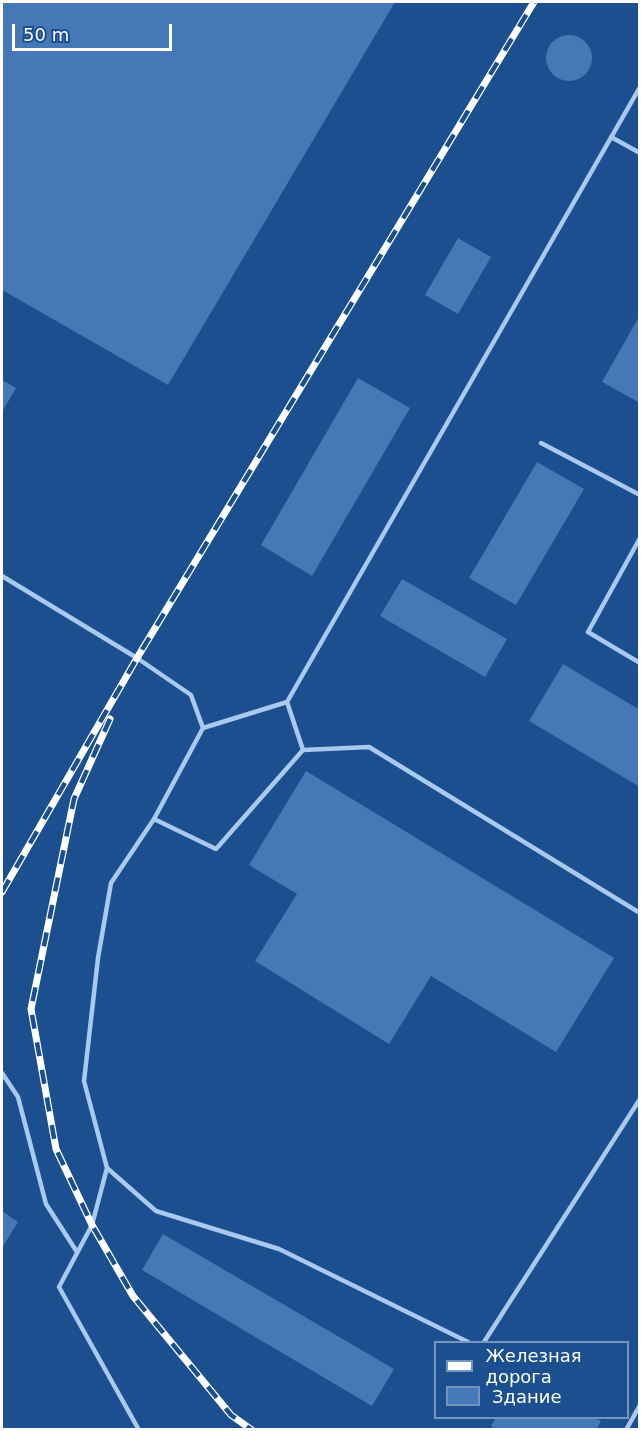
<!DOCTYPE html>
<meta charset="utf-8">
<style>
body{margin:0}
#map{position:relative;width:641px;height:1431px;overflow:hidden;background:#1b4f8f;font-family:"DejaVu Sans",sans-serif}
canvas{display:block}
.frame{position:absolute;inset:0;border:3px solid #fff;pointer-events:none}
.legend{position:absolute;left:434px;top:1341px;width:195px;height:78px;box-sizing:border-box;background:#1b4f8f;border:2px solid #7695bc;margin:0;padding:8px 10px;list-style:none;font-size:18px;color:#fff}
.legend li{display:flex;align-items:center;gap:12px;height:30px}
.legend b{width:30px;border:2px solid #7695bc}
.scale{position:absolute;left:12px;top:24px;width:160px;height:27px;box-sizing:border-box;border:3px solid #fff;border-top:0;padding-left:8px;font-size:18px;line-height:21px;white-space:nowrap;color:#fff;-webkit-text-stroke:4px #1b4f8f;paint-order:stroke}
</style>
<div id="map">
<canvas width="641" height="1431"></canvas>
<div class="frame"></div>
<ul class="legend">
<li><b style="height:8px;background:#fff"></b>Железная дорога</li>
<li><b style="height:16px;background:#4478b7"></b>Здание</li>
</ul>
<div class="scale">50 m</div>
</div>
<script>
const context = document.querySelector('canvas').getContext('2d');
context.lineJoin = 'round';
function paint(path, color) {
  context.fillStyle = color;
  context.fill(path, 'evenodd');
}
function toPath(rows) {
  const path = new Path2D();
  for (const r of rows) {
    if (r.length === 3) {
      path.moveTo(r[0] + r[2], r[1]);
      path.arc(r[0], r[1], r[2], 0, 2 * Math.PI);
      continue;
    }
    path.moveTo(r[0], r[1]);
    for (let i = 2; i < r.length; i += 2) path.lineTo(r[i], r[i + 1]);
  }
  return path;
}
function strokePath(path, color, width, dash) {
  context.strokeStyle = color;
  context.lineWidth = width;
  context.lineCap = dash ? 'butt' : 'round';
  context.setLineDash(dash || []);
  context.stroke(path);
}
paint(toPath([
 [2,2,395,2,168,385,2,290],
 [569,58,23],
 [458,238,491,257,458,314,425,295],
 [640,315,640,403,602,382],
 [358,378,410,408,312,576,261,545],
 [2,380,16,388,2,412],
 [537,462,584,489,516,605,469,578],
 [402,579,507,639,485,677,380,616],
 [563,664,640,710,640,787,529,721],
 [306,771,614,958,556,1052,431,976,389,1044,255,961,297,894,249,865],
 [2,1211,18,1222,2,1248],
 [163,1234,394,1369,372,1406,142,1270],
 [496,1418,594,1418,601,1421,596,1430,497,1430,491,1426]
]), '#4478b7');
strokePath(toPath([
 [611,137,640,153],
 [541,443,640,495],
 [640,538,588,632,640,663],
 [2,576,137,658,191,695,203,728,154,819,111,883,98,958,84,1081,107,1168,92,1225,59,1287,139,1430],
 [287,702,303,750],
 [203,728,287,702,640,87],
 [154,819,216,849,303,750,369,747,640,913],
 [2,1073,18,1097,46,1204,77,1252],
 [107,1168,156,1211,279,1249,468,1342],
 [484,1342,640,1099],
 [626,1430,640,1405]
]), '#a9c9ee', 4.5);
const rail = toPath([
 [110,719,74,799,31,1009,56,1149,92,1225,133,1296,231,1415,252,1430],
 [2,892,137,658,534,2]
]);
strokePath(rail, '#fff', 7);
strokePath(rail, '#1b4f8f', 4.5, [14]);
</script>
